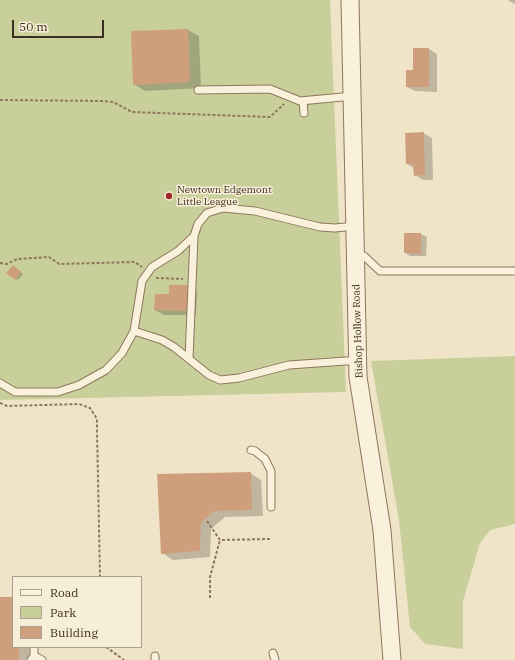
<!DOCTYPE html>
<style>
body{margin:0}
#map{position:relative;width:515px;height:660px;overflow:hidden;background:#f0e4c8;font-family:"IBM Plex Serif",serif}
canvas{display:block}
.legend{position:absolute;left:12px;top:576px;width:130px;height:72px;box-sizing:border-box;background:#f7eed8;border:1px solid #ada18e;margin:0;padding:5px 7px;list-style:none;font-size:12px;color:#3d2e20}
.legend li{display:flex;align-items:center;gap:8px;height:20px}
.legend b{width:20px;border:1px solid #ada18e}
.scale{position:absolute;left:12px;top:20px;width:92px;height:18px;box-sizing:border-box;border:2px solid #3d2e20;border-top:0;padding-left:5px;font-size:12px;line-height:14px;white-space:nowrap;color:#3d2e20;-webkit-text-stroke:3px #f7eed8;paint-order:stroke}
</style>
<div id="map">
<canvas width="515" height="660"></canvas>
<ul class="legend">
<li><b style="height:5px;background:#faf1dc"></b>Road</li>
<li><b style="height:11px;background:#c9cf9b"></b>Park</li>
<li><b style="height:11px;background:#cf9f7d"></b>Building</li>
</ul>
<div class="scale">50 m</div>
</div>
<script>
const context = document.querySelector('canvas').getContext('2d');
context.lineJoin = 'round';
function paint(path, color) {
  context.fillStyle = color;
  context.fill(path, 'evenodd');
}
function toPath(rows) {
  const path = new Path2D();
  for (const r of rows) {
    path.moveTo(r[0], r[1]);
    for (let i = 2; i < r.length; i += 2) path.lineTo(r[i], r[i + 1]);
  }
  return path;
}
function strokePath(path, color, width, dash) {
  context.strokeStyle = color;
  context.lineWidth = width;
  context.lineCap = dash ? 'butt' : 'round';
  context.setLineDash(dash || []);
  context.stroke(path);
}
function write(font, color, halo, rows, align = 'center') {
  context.font = font + ' "IBM Plex Serif",serif';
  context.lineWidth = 3;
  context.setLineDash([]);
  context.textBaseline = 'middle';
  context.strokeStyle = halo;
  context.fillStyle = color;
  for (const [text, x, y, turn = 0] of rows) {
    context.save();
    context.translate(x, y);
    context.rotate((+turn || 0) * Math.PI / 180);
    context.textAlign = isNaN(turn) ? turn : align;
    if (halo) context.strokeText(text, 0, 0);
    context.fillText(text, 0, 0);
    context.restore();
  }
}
paint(toPath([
 [0,0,330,0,346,392,0,400],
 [515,356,515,524,490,530,480,543,463,601,463,649,425,644,410,627,399,520,371,361]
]), '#c9cf9b');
paint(toPath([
 [509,0,515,0,515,4,509,1],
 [188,30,199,36,201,88,145,91,134,84],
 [429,49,437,54,437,92,415,91,407,87,414,71],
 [423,133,432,138,433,180,423,180,415,175,414,168,407,164],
 [405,234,421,234,427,237,426,256,410,256,405,253],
 [15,267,23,274,18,280,15,279],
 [188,286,197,291,196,315,164,315,155,310,170,295],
 [250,473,261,480,263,516,225,517,211,529,210,557,173,560,162,553],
 [0,598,13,598,13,647,30,647,29,660,0,660]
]), '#0003');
paint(toPath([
 [188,29,190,82,133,85,131,31],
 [413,48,429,48,429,87,406,87,406,70,413,70],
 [424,132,425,175,414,176,413,164,406,164,405,133],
 [404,233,421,233,421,254,404,253],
 [13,265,21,272,15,280,6,273],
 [169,285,189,285,188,311,154,310,155,294,169,294],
 [251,472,252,510,214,511,201,523,200,551,161,554,157,474],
 [0,597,13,597,13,647,19,647,19,660,0,660]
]), '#cf9f7d');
const service = toPath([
 [198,90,270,89,300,101,353,96],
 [303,101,304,113],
 [356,255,364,256,380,271,515,271],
 [134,331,162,340,174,347,209,375,220,380,239,378,289,365,346,361,358,361],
 [189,359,194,236,198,224,207,213,223,208,255,211,320,227,335,228,355,226],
 [0,383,15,392,58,392,79,385,106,370,122,353,134,331,142,281,152,267,178,251,194,236],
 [251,450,255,451,265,459,271,471,271,507],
 [34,647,34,656],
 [273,653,275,660],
 [155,656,155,660],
 [31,660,34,656,42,660]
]);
const tertiary = toPath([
 [350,0,358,377,382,530,392,660]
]);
strokePath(service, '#8d765c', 9);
strokePath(tertiary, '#8d765c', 19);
strokePath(toPath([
 [0,100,101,101,113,102,132,112,270,117,284,104],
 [0,263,7,264,17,259,49,257,59,264,135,262,142,267],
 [156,278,183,279],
 [0,403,7,406,79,404,90,408,97,419,97,430,100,577],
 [207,521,220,540,271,539],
 [210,598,210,577,220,540],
 [106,647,124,660]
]), '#8d765c', 2, [3, 2]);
strokePath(service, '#faf1dc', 7);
strokePath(tertiary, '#faf1dc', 17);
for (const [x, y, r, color] of [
 [169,196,4,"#9e2a2b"]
]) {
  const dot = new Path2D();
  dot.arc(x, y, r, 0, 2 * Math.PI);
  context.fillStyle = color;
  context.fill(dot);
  strokePath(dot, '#f7eed8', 1.5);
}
write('10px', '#3d2e20', '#f7eed8', [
 ["Newtown Edgemont",177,190],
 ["Little League",177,202]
], 'left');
write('10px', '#3d2e20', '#f7eed8', [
 ["Bishop Hollow Road",358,331,-92]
]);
</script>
